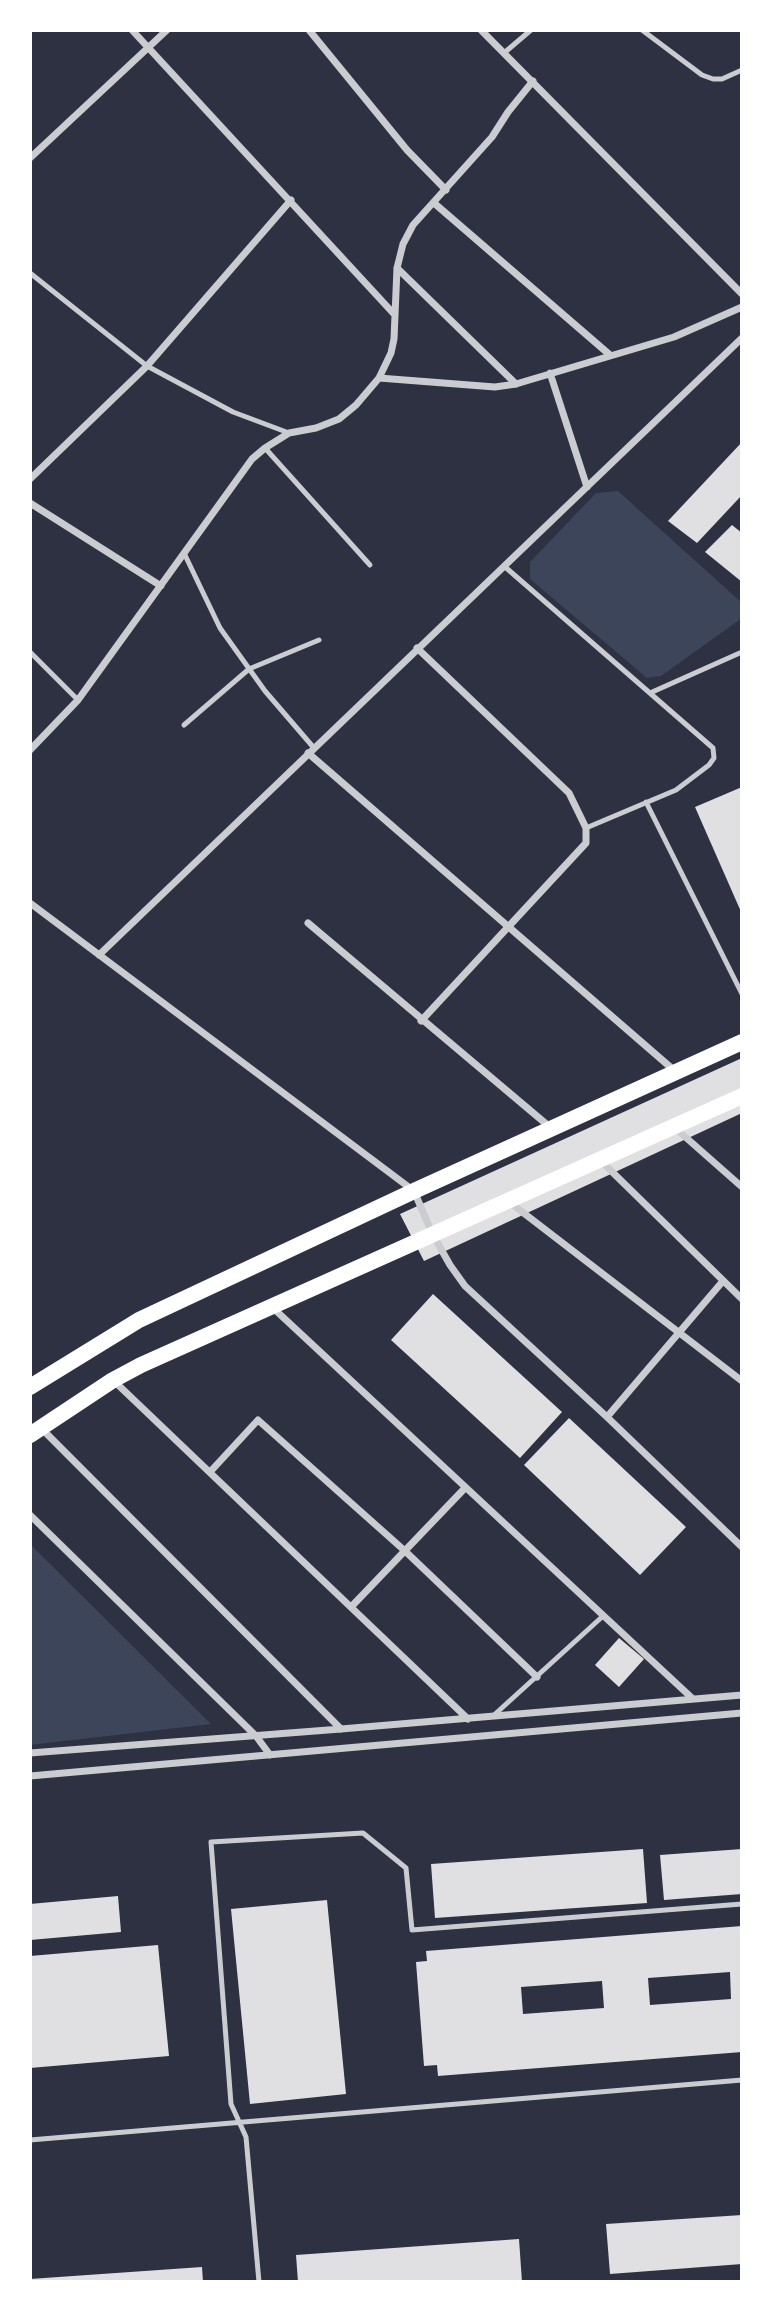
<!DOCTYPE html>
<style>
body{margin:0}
#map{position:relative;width:772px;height:2312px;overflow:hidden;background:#2d3142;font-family:"Nunito Sans",sans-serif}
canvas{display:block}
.frame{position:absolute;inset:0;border:32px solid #fff;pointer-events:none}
</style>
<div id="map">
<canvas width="772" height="2312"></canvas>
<div class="frame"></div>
</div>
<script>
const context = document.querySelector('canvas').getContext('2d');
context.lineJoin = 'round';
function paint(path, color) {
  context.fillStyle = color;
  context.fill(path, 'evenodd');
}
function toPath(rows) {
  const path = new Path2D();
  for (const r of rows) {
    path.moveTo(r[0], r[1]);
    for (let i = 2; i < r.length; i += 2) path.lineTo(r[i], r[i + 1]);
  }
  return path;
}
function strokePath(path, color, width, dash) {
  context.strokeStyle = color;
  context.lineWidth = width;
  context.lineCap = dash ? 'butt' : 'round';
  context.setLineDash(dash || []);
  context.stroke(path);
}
paint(toPath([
 [618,491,742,603,742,618,661,676,647,678,530,579,530,562,596,493],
 [30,1544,211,1724,30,1745]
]), '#3c4559');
paint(toPath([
 [742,442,742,495,697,543,668,521],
 [732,525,742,533,742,582,705,552],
 [742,787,742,914,695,807],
 [742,1058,742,1113,424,1261,400,1214],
 [433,1294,562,1412,520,1458,391,1340],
 [569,1418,686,1527,640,1575,524,1465],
 [619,1638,644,1659,619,1687,595,1665],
 [643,1849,647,1903,435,1918,431,1864],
 [742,1849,742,1894,664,1900,660,1855],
 [118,1896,121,1932,30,1940,30,1904],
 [327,1900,346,2094,250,2104,231,1909],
 [742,1926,742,2052,438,2076,437,2065,424,2066,416,1962,427,1961,426,1951],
 [730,1972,731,1999,650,2005,648,1978],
 [602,1981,604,2008,523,2014,521,1987],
 [158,1945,169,2056,30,2068,30,1956],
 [742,2215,742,2264,610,2274,606,2224],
 [519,2239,522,2282,298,2282,296,2255],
 [202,2267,203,2282,30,2282,30,2279]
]), '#e0e0e3');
strokePath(toPath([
 [642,30,702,75,713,79,722,79,742,70],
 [504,53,531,30],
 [30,273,147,366,233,412,289,433],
 [265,448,370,565],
 [184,553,220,628,265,691,314,748],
 [504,566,713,748,714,758,709,765,676,790,586,828],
 [30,652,78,700],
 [650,693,742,652],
 [184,725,249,669,319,640],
 [646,802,742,994],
 [493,1716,603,1616],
 [30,2140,742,2080],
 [259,2282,246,2137,231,2104,211,1842,363,1833,406,1868,412,1930,742,1904]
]), '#caccd0', 5);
strokePath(toPath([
 [132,30,394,314],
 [309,30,407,150,446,190],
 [481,30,742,294],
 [30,158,167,30],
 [434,203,610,355],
 [397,268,516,384],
 [550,373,587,487],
 [379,378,495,387,516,384,674,337,742,307],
 [30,479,147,366,291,200],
 [30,503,161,586],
 [417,648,569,793,586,828,586,843,421,1021],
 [30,750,78,700,252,459,265,448,289,433,316,428,339,419,356,405,379,378,391,353,394,339,397,268,403,244,413,225,492,137,508,112,533,81],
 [308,753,676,1072],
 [30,903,414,1191,432,1233,450,1265,465,1286,607,1417,742,1547],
 [308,923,551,1128],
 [99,955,742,338],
 [674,1127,742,1187],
 [600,1160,742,1299],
 [508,1201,742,1381],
 [272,1307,693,1699],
 [114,1381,468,1719],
 [607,1417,723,1281],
 [41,1428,341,1729],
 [210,1472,258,1420,405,1551,537,1677],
 [30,1515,256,1736,270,1755],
 [352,1606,465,1488],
 [30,1753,341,1729,742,1695],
 [30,1776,742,1713]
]), '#caccd0', 7);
strokePath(toPath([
 [30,1387,139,1320,414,1191,742,1042],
 [30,1435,113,1380,141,1365,742,1096]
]), '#fff', 16);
</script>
